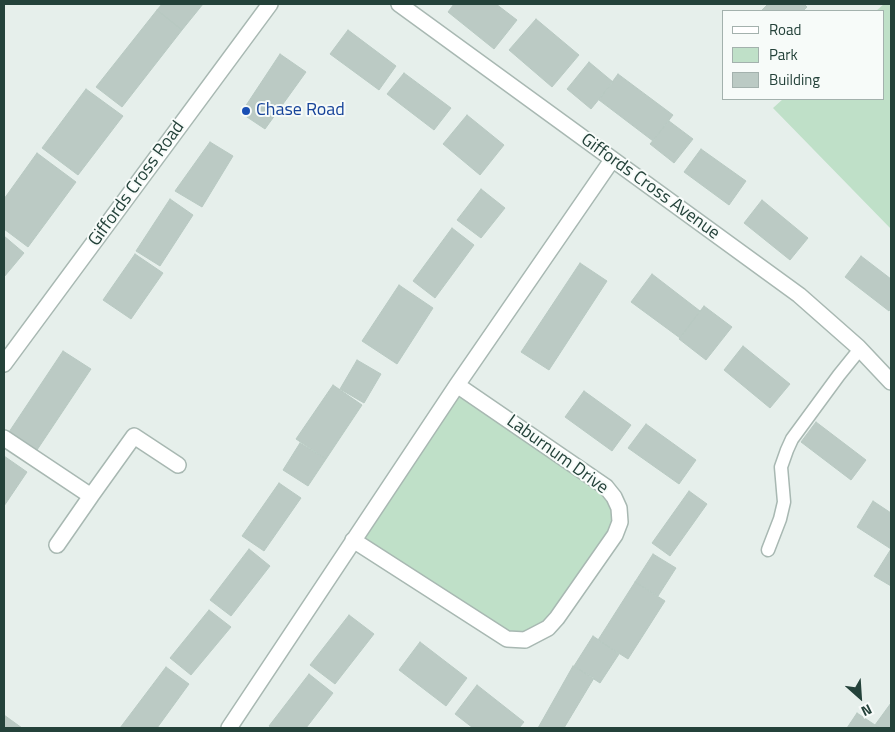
<!DOCTYPE html>
<style>
body{margin:0}
#map{position:relative;width:895px;height:732px;overflow:hidden;background:#e6efeb;font-family:"Titillium Web",sans-serif}
canvas{display:block}
.frame{position:absolute;inset:0;border:5px solid #24423a;pointer-events:none}
.legend{position:absolute;left:722px;top:10px;width:162px;height:90px;box-sizing:border-box;background:#f7fbf9;border:1px solid #a3b1ad;margin:0;padding:6px 9px;list-style:none;font-size:15px;color:#24423a}
.legend li{display:flex;align-items:center;gap:10px;height:25px}
.legend b{width:25px;border:1px solid #a3b1ad}
.north{position:absolute;left:835px;top:672px;width:50px;height:50px;-webkit-text-stroke:4px #f7fbf9;paint-order:stroke;rotate:154deg;font-size:14px;font-weight:700;line-height:20px;text-align:center;color:#24423a}
.north::after{content:'';display:block;margin:auto;width:18px;height:22px;background:#24423a;clip-path:polygon(50% 0,100% 100%,50% 72%,0 100%)}
</style>
<div id="map">
<canvas width="895" height="732"></canvas>
<div class="frame"></div>
<ul class="legend">
<li><b style="height:6px;background:#fff"></b>Road</li>
<li><b style="height:14px;background:#bfe0c8"></b>Park</li>
<li><b style="height:14px;background:#bbcac4"></b>Building</li>
</ul>
<div class="north">N</div>
</div>
<script>
const context = document.querySelector('canvas').getContext('2d');
context.lineJoin = 'round';
function paint(path, color) {
  context.fillStyle = color;
  context.fill(path, 'evenodd');
}
function toPath(rows) {
  const path = new Path2D();
  for (const r of rows) {
    path.moveTo(r[0], r[1]);
    for (let i = 2; i < r.length; i += 2) path.lineTo(r[i], r[i + 1]);
  }
  return path;
}
function strokePath(path, color, width, dash) {
  context.strokeStyle = color;
  context.lineWidth = width;
  context.lineCap = dash ? 'butt' : 'round';
  context.setLineDash(dash || []);
  context.stroke(path);
}
function write(font, color, halo, rows, align = 'center') {
  context.font = font + ' "Titillium Web",sans-serif';
  context.lineWidth = 4;
  context.setLineDash([]);
  context.textBaseline = 'middle';
  context.strokeStyle = halo;
  context.fillStyle = color;
  for (const [text, x, y, turn = 0] of rows) {
    context.save();
    context.translate(x, y);
    context.rotate((+turn || 0) * Math.PI / 180);
    context.textAlign = isNaN(turn) ? turn : align;
    if (halo) context.strokeText(text, 0, 0);
    context.fillText(text, 0, 0);
    context.restore();
  }
}
paint(toPath([
 [884,4,891,4,891,229,773,108,783,99,884,99,884,11,876,11],
 [457,385,606,487,620,522,548,628,507,639,353,540]
]), '#bfe0c8');
const building = toPath([
 [162,4,203,4,182,30,157,10,162,4],
 [454,4,496,4,517,20,494,49,448,12,454,4],
 [768,4,804,4,807,7,803,11,761,11,768,4],
 [157,10,182,30,122,107,96,87,157,10],
 [536,19,579,55,552,87,509,50,536,19],
 [348,30,396,66,379,90,330,54,348,30],
 [280,54,306,72,265,129,241,113,280,54],
 [589,62,613,82,591,109,567,89,589,62],
 [404,73,451,108,434,130,387,94,404,73],
 [618,74,673,115,653,141,599,100,618,74],
 [86,89,123,116,78,175,42,148,86,89],
 [467,115,504,145,480,175,443,144,467,115],
 [669,121,693,139,674,163,650,144,669,121],
 [210,142,233,156,202,207,175,191,210,142],
 [701,149,746,181,729,205,684,172,701,149],
 [37,153,76,182,28,247,4,229,4,199,37,153],
 [481,189,505,208,481,238,457,220,481,189],
 [170,199,193,215,160,266,136,251,170,199],
 [762,200,808,238,790,260,744,223,762,200],
 [452,228,474,245,435,298,413,281,452,228],
 [4,236,24,253,4,277,4,236],
 [135,254,163,273,131,319,103,300,135,254],
 [861,256,891,279,891,308,889,311,845,277,861,256],
 [580,263,607,281,549,370,521,352,580,263],
 [652,274,700,311,680,338,631,302,652,274],
 [399,285,433,308,397,364,362,341,399,285],
 [704,306,732,327,706,360,679,339,704,306],
 [743,346,790,384,770,408,724,370,743,346],
 [63,351,91,369,37,450,9,432,63,351],
 [357,360,381,374,364,403,340,389,357,360],
 [333,385,362,405,326,459,296,439,333,385],
 [584,391,631,425,612,451,565,417,584,391],
 [816,422,866,460,851,480,801,442,816,422],
 [646,424,696,460,679,484,628,448,646,424],
 [300,443,326,459,308,486,283,470,300,443],
 [4,456,27,472,4,506,4,456],
 [279,483,301,498,264,551,242,536,279,483],
 [689,491,707,504,670,556,652,543,689,491],
 [873,501,891,513,891,586,874,576,891,549,857,527,873,501],
 [249,549,270,566,231,616,210,600,249,549],
 [653,554,676,568,658,596,635,582,653,554],
 [635,582,665,601,628,659,598,640,635,582],
 [209,610,231,627,191,675,170,658,209,610],
 [349,615,374,634,335,684,310,665,349,615],
 [593,636,619,654,600,683,574,666,593,636],
 [420,642,467,678,446,706,399,670,420,642],
 [573,666,594,678,564,728,538,728,573,666],
 [166,667,189,684,157,728,120,728,166,667],
 [309,674,333,693,306,728,272,728,269,726,309,674],
 [477,685,524,722,519,728,473,728,455,714,477,685],
 [891,703,891,728,880,728,875,725,891,703],
 [857,713,875,725,880,728,847,728,857,713],
 [4,715,22,728,4,728,4,715]
]);
paint(building, '#bbcac4');
strokePath(building, '#b8c9c2', 1);
const service = toPath([
 [768,550,780,519,784,502,781,467,787,450,792,439,839,375,860,349]
]);
const minor = toPath([
 [399,4,799,295,858,347,891,382],
 [4,364,270,4],
 [4,438,91,496,134,436,178,465],
 [353,540,507,639,525,640,548,628,557,618,615,535,620,522,619,508,614,497,606,487,457,385],
 [57,545,91,496],
 [229,728,457,385,612,160]
]);
strokePath(service, '#a8b8b2', 15);
strokePath(minor, '#a8b8b2', 18);
strokePath(service, '#fff', 12);
strokePath(minor, '#fff', 15);
for (const [x, y, r, color] of [
 [246,111,5,"#1a4fb4"]
]) {
  const dot = new Path2D();
  dot.arc(x, y, r, 0, 2 * Math.PI);
  context.fillStyle = color;
  context.fill(dot);
  strokePath(dot, '#f7fbf9', 2);
}
write('18px', '#164399', '#f7fbf9', [
 ["Chase Road",256,111]
], 'left');
write('18px', '#24423a', '#f7fbf9', [
 ["Giffords Cross Road",137,184,-54],
 ["Giffords Cross Avenue",650,187,36],
 ["Laburnum Drive",557,455,36]
]);
</script>
